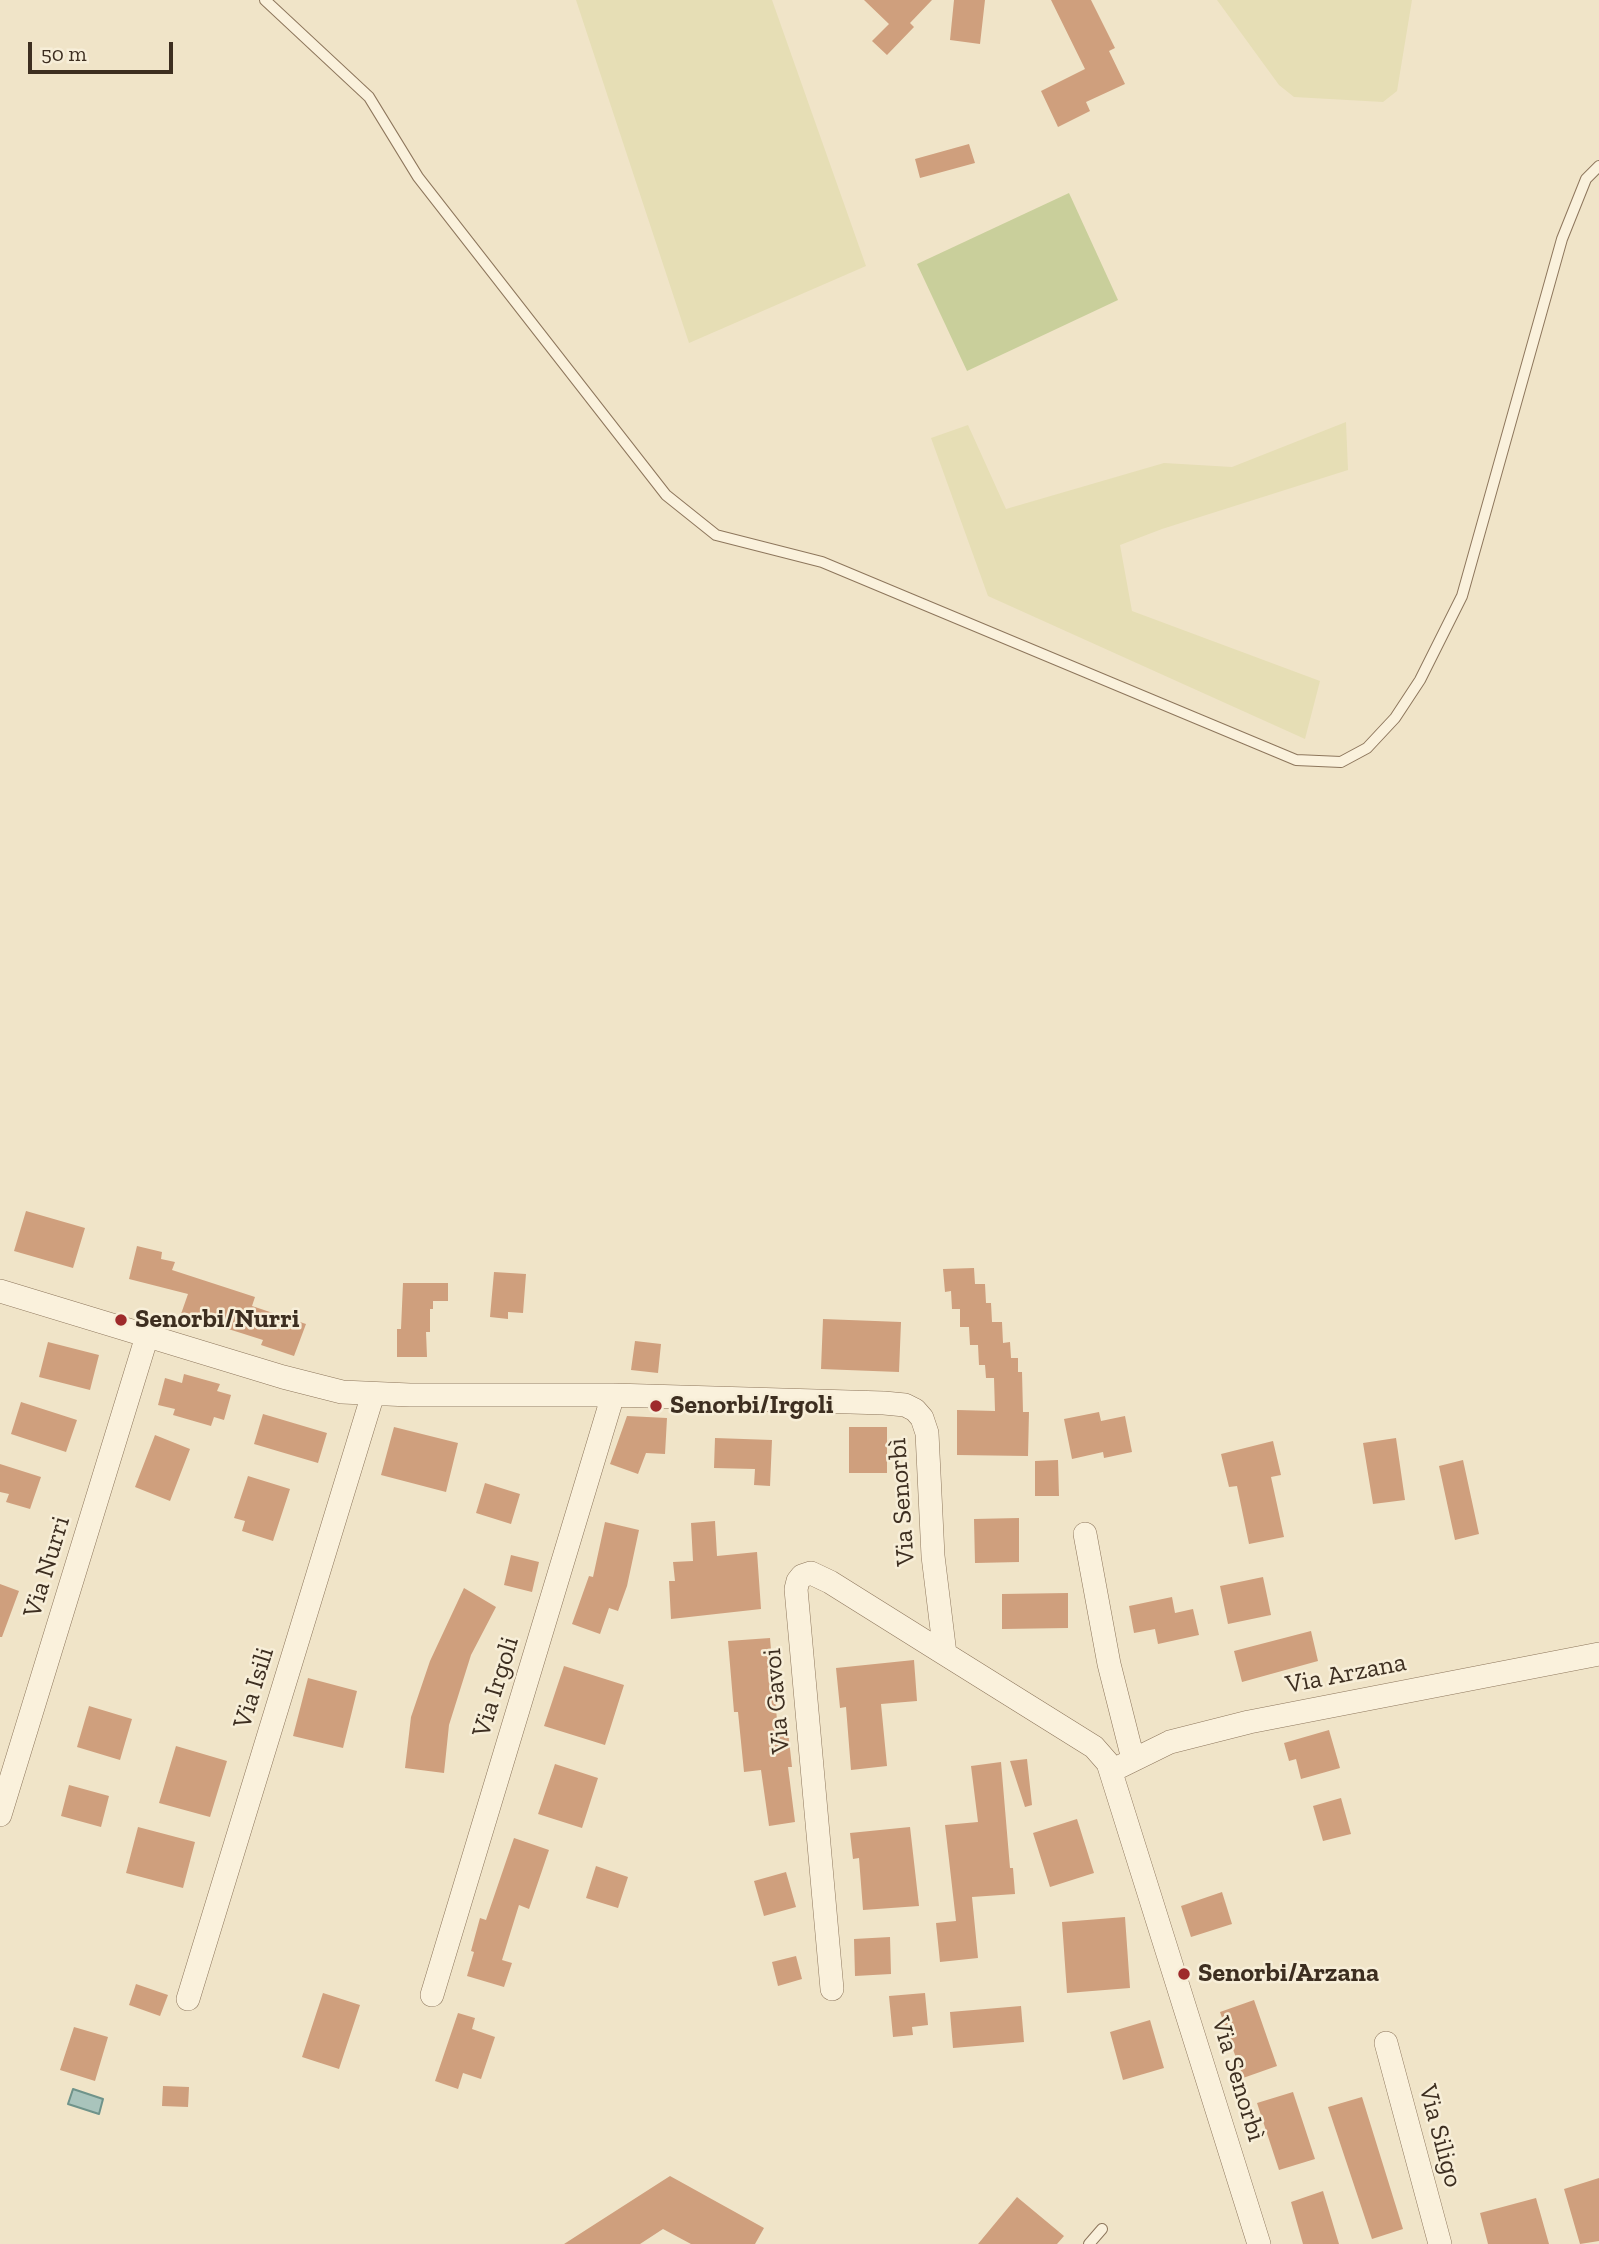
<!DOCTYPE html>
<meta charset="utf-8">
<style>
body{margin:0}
#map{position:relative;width:1599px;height:2244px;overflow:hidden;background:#f0e4c8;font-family:"Zilla Slab",serif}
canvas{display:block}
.scale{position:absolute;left:28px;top:42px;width:145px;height:32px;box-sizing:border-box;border:4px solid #3d2e20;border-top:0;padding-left:9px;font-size:21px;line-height:24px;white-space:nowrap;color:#3d2e20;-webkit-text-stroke:5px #f7eed8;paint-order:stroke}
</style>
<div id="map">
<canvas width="1599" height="2244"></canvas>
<div class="scale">50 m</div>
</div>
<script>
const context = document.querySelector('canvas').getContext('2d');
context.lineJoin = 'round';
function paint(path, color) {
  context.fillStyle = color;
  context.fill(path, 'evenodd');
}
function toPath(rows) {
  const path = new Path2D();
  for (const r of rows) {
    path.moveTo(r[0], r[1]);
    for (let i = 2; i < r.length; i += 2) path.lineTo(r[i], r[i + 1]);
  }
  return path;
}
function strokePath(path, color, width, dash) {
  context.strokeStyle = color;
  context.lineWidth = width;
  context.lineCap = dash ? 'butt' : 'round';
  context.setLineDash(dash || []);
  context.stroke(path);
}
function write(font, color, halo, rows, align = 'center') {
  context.font = font + ' "Zilla Slab",serif';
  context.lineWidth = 5;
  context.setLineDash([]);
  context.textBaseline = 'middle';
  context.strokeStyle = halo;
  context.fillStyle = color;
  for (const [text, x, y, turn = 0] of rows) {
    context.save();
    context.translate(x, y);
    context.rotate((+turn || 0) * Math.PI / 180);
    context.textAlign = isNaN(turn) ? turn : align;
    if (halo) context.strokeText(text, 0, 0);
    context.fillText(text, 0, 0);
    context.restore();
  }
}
paint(toPath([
 [576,0,772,0,866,266,689,343],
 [1217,0,1412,0,1397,91,1383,102,1294,97,1279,85],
 [1346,422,1348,470,1162,529,1120,545,1132,611,1320,681,1305,739,988,596,931,438,968,425,1006,509,1164,463,1232,467]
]), '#e6deb5');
paint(toPath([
 [1069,193,1118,300,967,371,917,264]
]), '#c9cf9b');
const water = toPath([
 [73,2089,103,2099,99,2114,68,2104,73,2089]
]);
paint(water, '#a9c4bc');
strokePath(water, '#6f938a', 2);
paint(toPath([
 [864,0,932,0,910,23,914,27,887,55,872,41,889,24],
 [954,0,985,0,980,44,950,40],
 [1051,0,1091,0,1115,48,1109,51,1125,84,1086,102,1090,111,1058,127,1041,91,1085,69],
 [969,144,975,163,920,178,915,159],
 [26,1211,85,1228,73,1268,14,1251],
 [137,1246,162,1252,161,1259,175,1262,172,1270,255,1297,252,1306,306,1324,294,1356,261,1345,263,1340,181,1314,188,1294,129,1279],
 [974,1268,975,1284,985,1284,986,1303,991,1303,992,1322,1002,1322,1003,1343,1010,1342,1011,1358,1018,1358,1018,1372,1022,1372,1023,1412,1029,1412,1028,1456,957,1455,957,1410,995,1411,994,1378,986,1378,985,1365,979,1365,978,1345,970,1345,969,1327,960,1327,960,1309,952,1309,951,1291,945,1292,943,1269],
 [494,1272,526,1274,523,1313,508,1312,508,1319,490,1317],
 [403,1283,448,1283,448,1301,433,1301,433,1309,430,1309,430,1332,426,1332,427,1357,397,1357,397,1329,401,1329],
 [823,1319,901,1322,899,1372,821,1369],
 [635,1341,661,1344,658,1373,631,1370],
 [48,1342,99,1355,90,1390,39,1377],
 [184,1374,220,1384,217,1391,231,1395,224,1420,214,1417,211,1426,173,1415,175,1409,158,1405,165,1378,182,1383],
 [21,1402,77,1420,66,1452,11,1434],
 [1099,1412,1101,1421,1125,1416,1132,1452,1104,1458,1103,1452,1072,1459,1064,1419],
 [263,1414,327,1433,318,1463,254,1444],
 [627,1416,667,1418,665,1454,646,1453,638,1474,610,1464],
 [394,1427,458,1443,446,1492,381,1475],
 [849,1427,887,1427,887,1473,849,1473],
 [155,1435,190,1449,170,1501,135,1487],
 [715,1438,772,1440,770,1486,754,1485,755,1469,714,1468],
 [1396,1438,1405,1500,1373,1504,1363,1443],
 [1273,1441,1281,1475,1271,1477,1284,1537,1249,1544,1237,1486,1229,1487,1221,1454],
 [1058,1460,1059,1496,1035,1496,1035,1461],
 [1463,1460,1479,1534,1455,1540,1439,1466],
 [0,1464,41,1477,30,1509,6,1502,9,1494,0,1492],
 [248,1476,290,1489,273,1541,242,1531,245,1521,234,1518],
 [485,1483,520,1494,511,1524,476,1513],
 [1019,1518,1019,1562,975,1563,974,1519],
 [715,1521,717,1556,757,1552,761,1609,671,1619,669,1581,675,1581,673,1562,693,1561,691,1523],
 [605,1522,639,1530,627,1586,618,1611,609,1608,600,1634,572,1624,589,1576,593,1577],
 [511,1555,539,1562,532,1592,504,1585],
 [1263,1577,1271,1615,1228,1624,1220,1586],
 [0,1584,19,1591,2,1637,0,1637],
 [464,1588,496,1607,471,1655,449,1725,444,1773,405,1768,411,1717,430,1661],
 [1068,1593,1068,1628,1002,1629,1002,1594],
 [1172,1597,1175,1613,1193,1609,1199,1635,1158,1644,1155,1629,1134,1633,1129,1606],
 [1311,1631,1318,1661,1242,1682,1234,1651],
 [770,1638,778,1732,788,1731,792,1767,788,1767,795,1822,769,1826,761,1770,744,1772,738,1712,734,1712,728,1641],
 [914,1660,917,1701,881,1704,887,1766,851,1770,846,1707,840,1708,836,1668],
 [564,1666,624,1685,605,1745,544,1726],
 [308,1678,357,1691,343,1748,293,1736],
 [89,1706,132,1719,120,1760,77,1747],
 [1329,1730,1340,1768,1301,1779,1296,1759,1289,1761,1284,1743],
 [176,1746,227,1761,210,1817,159,1803],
 [1027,1759,1032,1805,1025,1807,1010,1761],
 [1001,1762,1010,1868,1013,1868,1015,1894,972,1897,978,1958,940,1962,936,1923,956,1921,945,1825,978,1822,971,1766],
 [555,1764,598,1778,582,1828,538,1814],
 [69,1785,109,1796,101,1827,61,1816],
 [1341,1798,1351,1834,1323,1841,1313,1806],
 [1077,1819,1094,1873,1050,1887,1033,1833],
 [138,1827,195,1842,183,1888,126,1873],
 [910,1827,919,1906,863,1910,859,1858,853,1859,850,1833],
 [514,1838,549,1850,529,1909,519,1905,502,1960,512,1963,504,1987,467,1976,474,1952,471,1951,480,1918,486,1920],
 [596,1866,628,1877,618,1908,586,1898],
 [786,1872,796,1907,764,1916,754,1881],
 [1222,1892,1232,1924,1191,1937,1181,1906],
 [1125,1917,1130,1988,1067,1993,1062,1922],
 [890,1937,891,1974,855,1976,854,1939],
 [796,1956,802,1979,778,1986,772,1962],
 [136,1984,168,1995,160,2016,129,2005],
 [323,1993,360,2005,339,2069,302,2057],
 [925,1993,928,2025,912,2027,913,2035,893,2037,889,1996],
 [1254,2000,1277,2066,1243,2078,1220,2012],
 [1021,2006,1024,2042,953,2048,950,2012],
 [458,2013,475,2018,472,2029,495,2037,481,2079,463,2073,458,2089,435,2081],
 [1150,2020,1164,2068,1123,2080,1110,2032],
 [74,2027,108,2037,95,2081,60,2070],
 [163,2086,189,2087,188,2107,162,2106],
 [1293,2092,1315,2159,1279,2170,1257,2103],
 [1362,2097,1403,2229,1372,2239,1328,2107],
 [670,2176,764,2228,755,2244,691,2244,663,2229,640,2244,564,2244],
 [1599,2178,1599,2241,1580,2244,1564,2189],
 [1323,2191,1339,2244,1303,2244,1291,2202],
 [1017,2197,1064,2236,1057,2244,978,2244],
 [1536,2198,1549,2244,1488,2244,1480,2213]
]), '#cf9f7d');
const service = toPath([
 [265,0,369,97,418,177,666,495,716,535,822,562,1296,760,1341,762,1367,748,1395,718,1420,680,1462,596,1562,239,1586,179,1599,166],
 [1089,2244,1102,2229]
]);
const minor = toPath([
 [0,1291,283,1377,342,1392,410,1395,613,1395,884,1403,905,1405,915,1410,922,1418,927,1433,933,1556,945,1654,1094,1747,1108,1763,1259,2244],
 [1085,1534,1109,1664,1133,1759],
 [1111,1771,1170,1742,1249,1722,1599,1654],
 [0,1815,147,1336],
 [832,1989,796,1589,798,1581,802,1576,811,1573,830,1582,945,1654],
 [432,1995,613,1395],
 [188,1999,373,1394],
 [1386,2043,1440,2244]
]);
strokePath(service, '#8d765c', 12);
strokePath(minor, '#8d765c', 24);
strokePath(service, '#faf1dc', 10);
strokePath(minor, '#faf1dc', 23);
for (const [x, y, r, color] of [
 [121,1320,7,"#9e2a2b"],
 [656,1406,7,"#9e2a2b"],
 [1184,1974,7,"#9e2a2b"]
]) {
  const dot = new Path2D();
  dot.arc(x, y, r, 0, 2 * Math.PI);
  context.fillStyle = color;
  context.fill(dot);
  strokePath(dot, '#f7eed8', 2.5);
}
write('bold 26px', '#3d2e20', '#f7eed8', [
 ["Senorbi/Nurri",135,1320],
 ["Senorbi/Irgoli",670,1406],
 ["Senorbi/Arzana",1198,1974]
], 'left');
write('26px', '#3d2e20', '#f7eed8', [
 ["Via Senorbì",902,1502,-94],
 ["Via Nurri",47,1567,-73],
 ["Via Arzana",1346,1674,-11],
 ["Via Irgoli",496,1687,-73],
 ["Via Isili",254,1688,-73],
 ["Via Gavoi",777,1701,-95],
 ["Via Senorbì",1238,2079,73],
 ["Via Siligo",1440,2136,75]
]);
</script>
